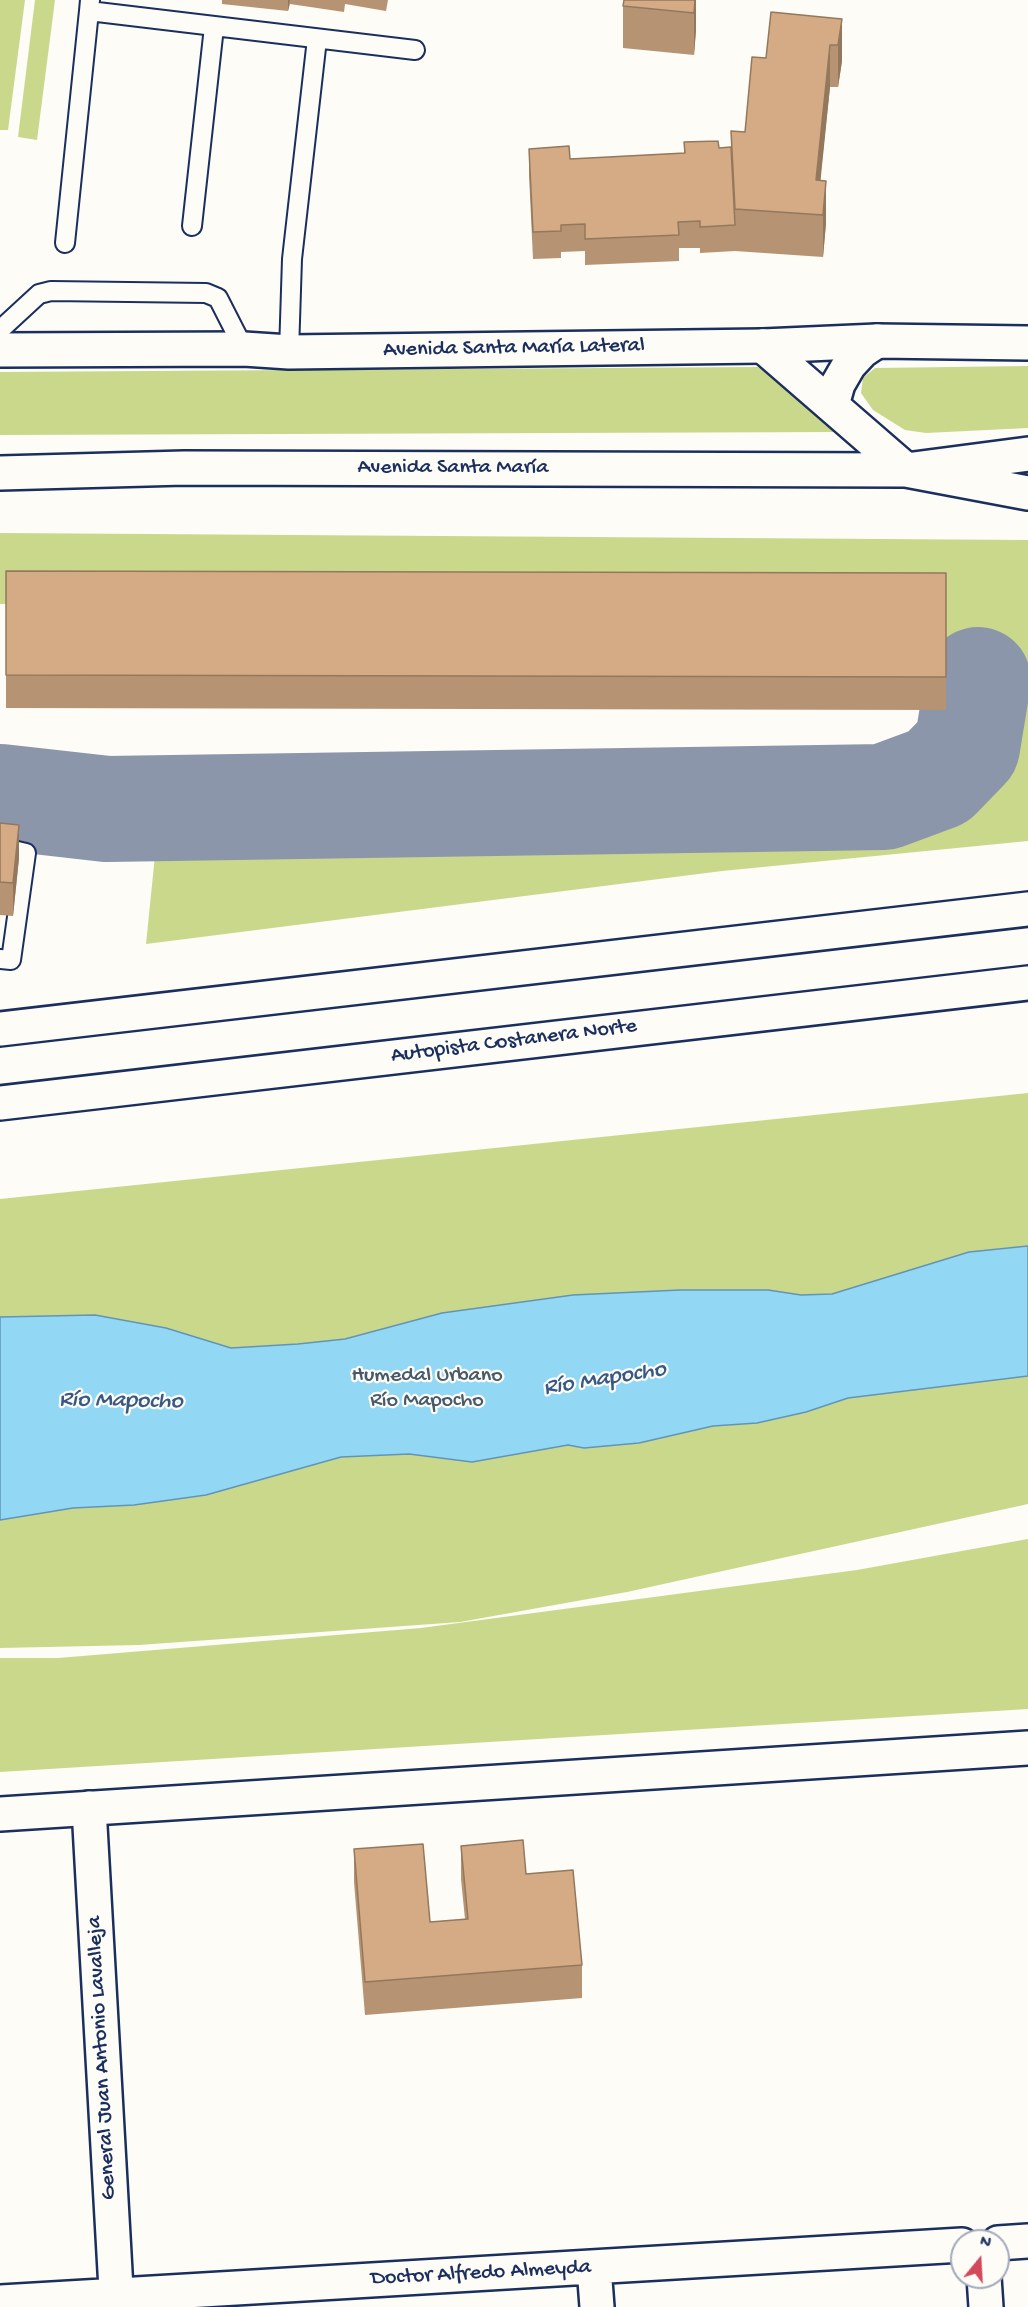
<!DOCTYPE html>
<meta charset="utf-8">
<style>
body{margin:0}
#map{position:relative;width:1028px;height:2307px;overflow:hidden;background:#fdfcf7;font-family:"Gochi Hand",sans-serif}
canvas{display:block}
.north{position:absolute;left:950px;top:2229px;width:60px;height:60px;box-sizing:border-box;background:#fdfcf7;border:2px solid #a3aaba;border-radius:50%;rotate:18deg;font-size:16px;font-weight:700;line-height:24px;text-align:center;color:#1b2f5e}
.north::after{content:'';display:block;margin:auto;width:21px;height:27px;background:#d1495b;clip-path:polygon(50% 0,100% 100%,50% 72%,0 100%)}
</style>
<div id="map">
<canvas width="1028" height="2307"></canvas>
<div class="north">N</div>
</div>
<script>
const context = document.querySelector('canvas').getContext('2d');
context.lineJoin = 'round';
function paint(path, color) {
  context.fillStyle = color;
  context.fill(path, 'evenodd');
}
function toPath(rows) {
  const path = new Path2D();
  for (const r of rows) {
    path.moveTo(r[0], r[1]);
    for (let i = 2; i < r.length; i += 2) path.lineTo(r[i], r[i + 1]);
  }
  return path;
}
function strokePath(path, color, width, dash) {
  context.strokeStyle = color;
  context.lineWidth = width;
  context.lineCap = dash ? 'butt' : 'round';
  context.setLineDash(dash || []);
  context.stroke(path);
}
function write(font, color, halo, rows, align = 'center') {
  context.font = font + ' "Gochi Hand",sans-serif';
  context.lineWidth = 4.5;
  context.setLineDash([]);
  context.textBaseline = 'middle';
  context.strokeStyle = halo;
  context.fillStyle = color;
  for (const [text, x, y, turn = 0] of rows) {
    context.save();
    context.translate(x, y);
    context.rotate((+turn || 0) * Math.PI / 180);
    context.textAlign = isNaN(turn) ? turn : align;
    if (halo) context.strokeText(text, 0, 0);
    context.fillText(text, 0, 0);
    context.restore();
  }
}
paint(toPath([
 [0,0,25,0,8,130,0,130],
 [35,0,55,0,37,140,18,137],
 [1028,366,1028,428,926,433,905,430,873,410,861,393,863,378,875,368],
 [758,367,789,379,837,432,0,435,0,372],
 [0,533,1028,540,1028,841,722,871,146,944,157,836,733,829,910,824,948,800,981,764,987,661,946,661,946,606,0,604],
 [1028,1093,1028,1504,627,1592,460,1622,139,1645,0,1648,0,1199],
 [1028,1539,1028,1709,0,1772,0,1658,58,1658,421,1628,857,1570]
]), '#cad88c');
const water = toPath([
 [1028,1246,1028,1376,848,1398,806,1412,757,1423,713,1426,639,1443,584,1448,568,1445,472,1462,409,1454,341,1457,206,1495,134,1505,73,1508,0,1520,0,1317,95,1315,166,1328,231,1348,298,1344,345,1339,442,1313,573,1295,680,1290,768,1290,801,1295,832,1294,969,1252,1028,1246]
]);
paint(water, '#92d8f4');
strokePath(water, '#6294b8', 1.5);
strokePath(toPath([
 [0,797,107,809,884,797,938,777,967,747,978,680]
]), '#8c96aa', 106);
const service = toPath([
 [90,0,89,11,415,50],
 [192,226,214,27],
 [65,243,89,11],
 [0,330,39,294,51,291,206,293,218,298,244,349],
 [289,352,292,259,317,39],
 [0,847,26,853,11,960,0,959]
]);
const minor = toPath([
 [763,346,877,341,1028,343],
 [89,1808,117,2307],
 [998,2243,1028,2241],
 [594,2267,597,2307],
 [984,2277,986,2307],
 [0,2302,962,2245]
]);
const tertiary = toPath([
 [0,350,244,349,289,352,763,346]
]);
const secondary = toPath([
 [763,346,906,470,1028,493],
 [832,405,838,384,849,365,862,351,877,341],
 [0,473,184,468,906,470,1028,454],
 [0,1814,1028,1748]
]);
const motorway = toPath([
 [0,1029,1028,909],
 [0,1103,1028,983]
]);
strokePath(service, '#1b2f5e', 22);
strokePath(minor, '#1b2f5e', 38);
strokePath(tertiary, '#1b2f5e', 38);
strokePath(secondary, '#1b2f5e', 38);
strokePath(motorway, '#1b2f5e', 38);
strokePath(service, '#fdfcf7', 18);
strokePath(minor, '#fdfcf7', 33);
strokePath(tertiary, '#fdfcf7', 33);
strokePath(secondary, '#fdfcf7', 33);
strokePath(motorway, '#fdfcf7', 33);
paint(toPath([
 [222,0,388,0,386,11,345,4,344,12,290,4,288,11,222,4],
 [696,0,696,30,694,55,623,48,623,6],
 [842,19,842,61,838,87,830,87,820,180,826,223,823,257,735,251,700,253,700,248,679,248,679,261,585,265,585,251,561,252,561,258,533,259,529,175,529,149,570,159,684,153,684,142,719,148,731,147,731,131,745,132,766,58],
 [6,571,946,573,946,710,6,708],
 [0,823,19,858,13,916,0,915],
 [461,1846,526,1874,582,1965,582,1998,365,2015,354,1882,354,1849,430,1922,465,1919,461,1879]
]), '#b69372');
paint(toPath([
 [288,0,290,0,288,11],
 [695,0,696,0,696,30,694,55,694,13],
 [842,19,842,61,838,87,838,45],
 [830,45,830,87,817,215,816,180],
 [826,181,826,223,823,257,823,215],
 [19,825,19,858,13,916,13,883]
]), '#94785d');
const building = toPath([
 [624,0,695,0,694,13,623,6,624,0],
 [771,12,842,19,838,45,830,45,816,180,826,181,823,215,735,209,731,131,745,132,752,57,766,58,771,12],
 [718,141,719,148,731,147,735,225,700,227,700,221,678,222,679,235,585,239,585,224,561,225,561,231,533,232,529,149,569,146,570,159,685,153,684,142,718,141],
 [6,571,946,573,946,677,6,675,6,571],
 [0,823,19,825,13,883,0,882,0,823],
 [523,1840,526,1874,573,1870,582,1965,365,1982,354,1849,423,1844,430,1922,468,1919,461,1846,523,1840]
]);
paint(building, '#d4ab85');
strokePath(building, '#94785d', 1.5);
write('22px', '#1b2f5e', '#fdfcf7', [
 ["Avenida Santa María Lateral",514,349,-1],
 ["Avenida Santa María",453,469],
 ["Autopista Costanera Norte",514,1042,-7],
 ["General Juan Antonio Lavalleja",103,2058,-93],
 ["Doctor Alfredo Almeyda",481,2274,-3]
]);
write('22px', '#47596a', '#fdfcf7', [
 ["Humedal Urbano",427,1377],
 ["Río Mapocho",427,1402]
]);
write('italic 24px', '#395984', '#fdfcf7', [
 ["Río Mapocho",605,1380,-9],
 ["Río Mapocho",121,1402,1]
]);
</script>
